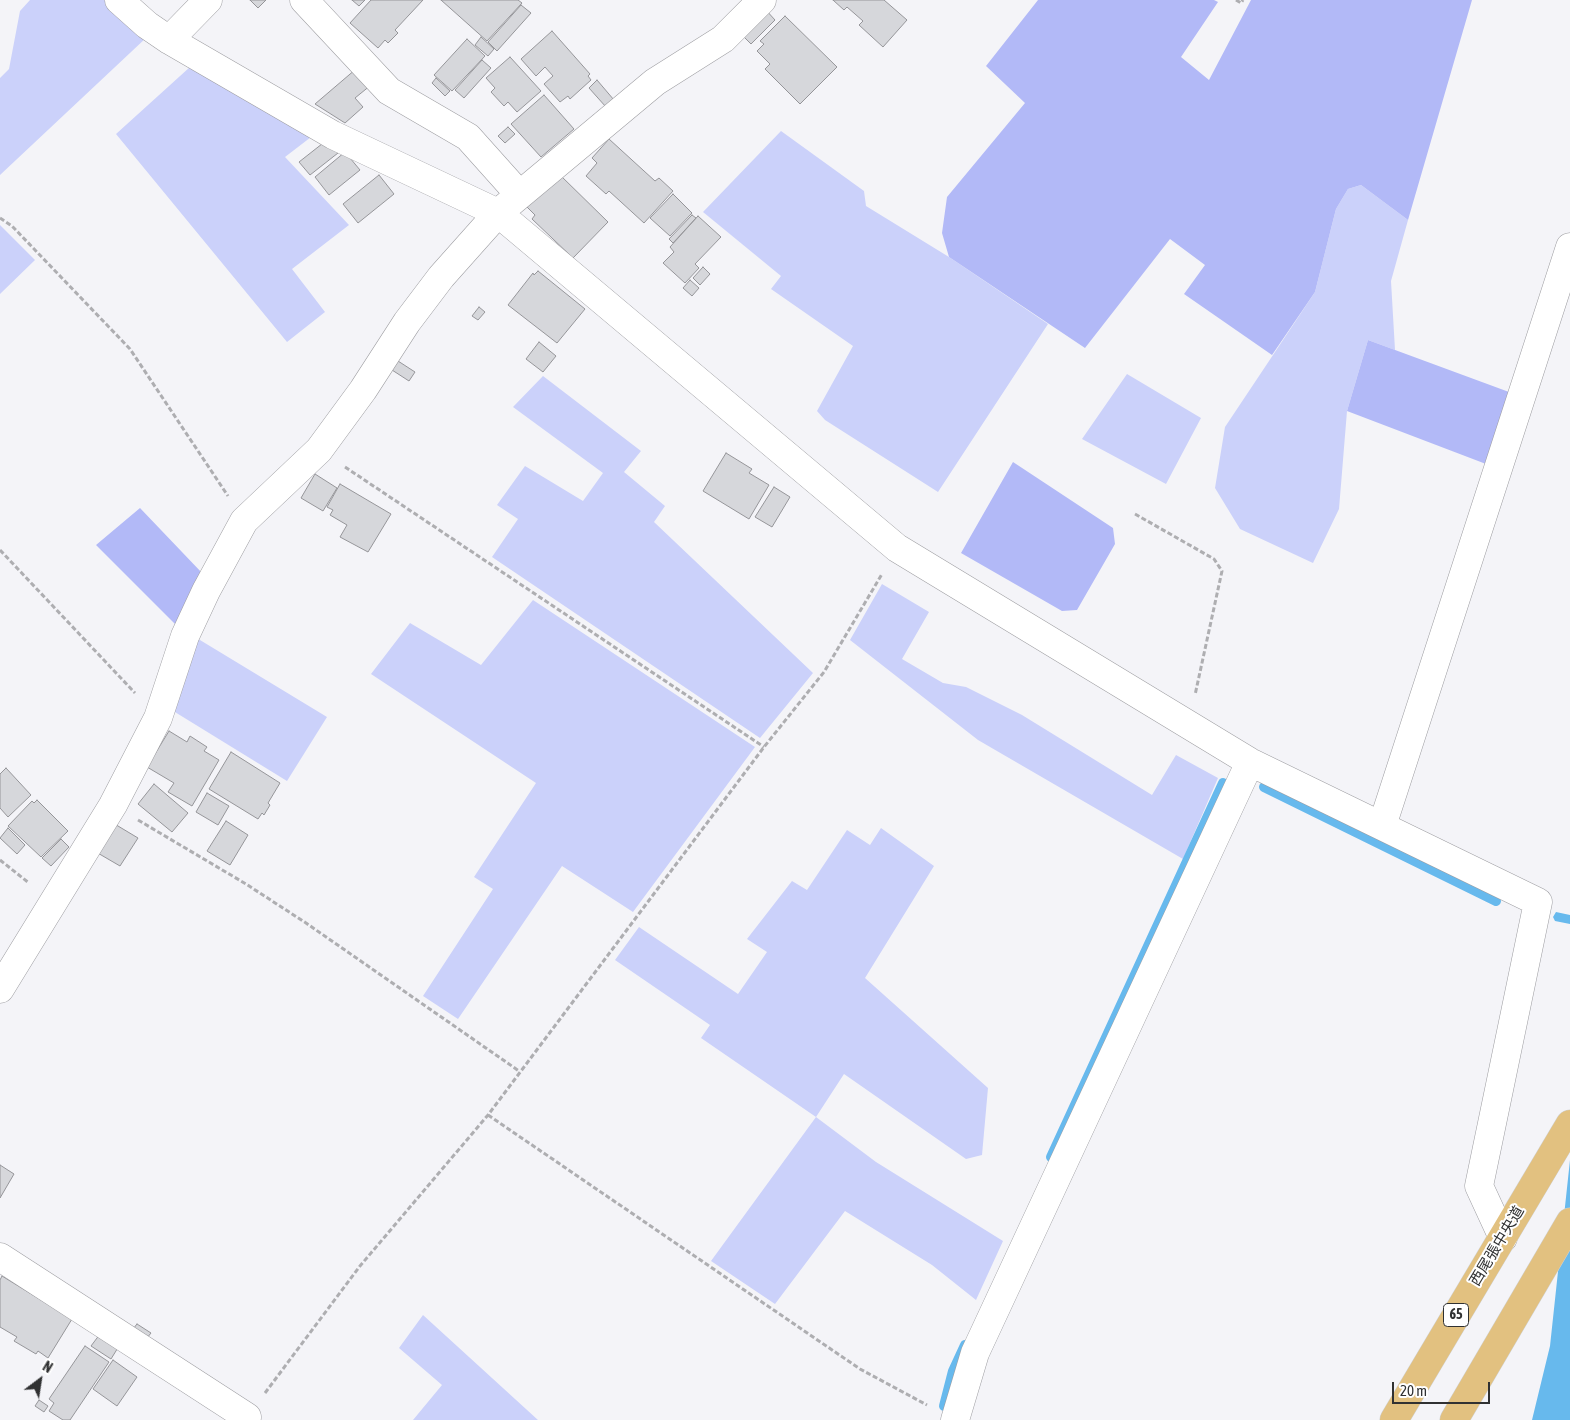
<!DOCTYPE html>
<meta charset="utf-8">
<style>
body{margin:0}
#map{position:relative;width:1570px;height:1420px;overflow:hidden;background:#f4f4f8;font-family:"Asap Condensed",sans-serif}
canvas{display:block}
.north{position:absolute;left:15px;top:1355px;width:50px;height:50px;-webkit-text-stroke:4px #fff;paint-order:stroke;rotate:31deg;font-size:14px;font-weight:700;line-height:20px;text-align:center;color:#303132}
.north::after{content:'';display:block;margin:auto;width:18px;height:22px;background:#303132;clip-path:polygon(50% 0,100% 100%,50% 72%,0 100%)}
.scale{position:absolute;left:1392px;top:1382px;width:98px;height:22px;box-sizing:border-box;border:2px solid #303132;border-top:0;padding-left:6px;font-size:15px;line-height:18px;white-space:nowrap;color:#303132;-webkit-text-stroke:4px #fff;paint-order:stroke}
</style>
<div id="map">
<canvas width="1570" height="1420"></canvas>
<div class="north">N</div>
<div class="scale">20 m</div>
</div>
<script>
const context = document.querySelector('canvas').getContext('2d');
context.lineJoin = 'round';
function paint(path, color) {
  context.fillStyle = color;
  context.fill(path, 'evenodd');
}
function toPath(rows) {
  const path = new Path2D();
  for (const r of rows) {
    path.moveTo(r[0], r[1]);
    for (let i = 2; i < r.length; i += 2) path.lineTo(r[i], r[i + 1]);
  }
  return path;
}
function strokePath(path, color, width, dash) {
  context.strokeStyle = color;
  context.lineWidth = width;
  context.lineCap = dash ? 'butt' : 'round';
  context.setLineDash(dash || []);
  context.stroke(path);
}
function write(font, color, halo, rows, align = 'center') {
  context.font = font + ' "Asap Condensed","Noto Sans JP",sans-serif';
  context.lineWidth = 4;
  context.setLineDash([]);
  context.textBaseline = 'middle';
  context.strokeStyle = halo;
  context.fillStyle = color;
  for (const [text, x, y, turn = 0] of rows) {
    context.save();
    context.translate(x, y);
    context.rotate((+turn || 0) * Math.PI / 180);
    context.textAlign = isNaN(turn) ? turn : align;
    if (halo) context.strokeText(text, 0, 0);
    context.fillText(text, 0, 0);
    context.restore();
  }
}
paint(toPath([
 [30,0,104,0,147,37,0,175,0,78,9,69,20,11],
 [190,67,315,134,285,157,349,225,292,269,325,312,287,342,116,134],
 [781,131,864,191,866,206,949,257,1048,324,938,492,825,420,817,411,853,346,771,289,781,276,703,212],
 [1361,185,1408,220,1391,281,1395,350,1368,340,1347,411,1339,509,1313,563,1240,529,1215,488,1225,427,1315,292,1336,209,1348,189],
 [0,225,35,260,0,294],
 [1127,374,1201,418,1166,484,1082,439],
 [543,376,641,451,624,472,665,506,654,522,813,673,760,738,492,557,518,519,497,505,525,466,583,501,603,473,513,407],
 [882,584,929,612,902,659,943,683,966,687,1022,715,1152,795,1176,755,1218,778,1183,859,978,740,850,640],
 [533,600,755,747,633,912,562,866,458,1019,423,996,493,889,474,877,536,783,371,674,410,623,481,665],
 [195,637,327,717,287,781,170,709],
 [881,828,934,866,865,978,988,1088,982,1155,966,1159,844,1074,816,1117,876,1162,1003,1241,976,1300,932,1265,845,1211,775,1304,711,1261,816,1117,701,1038,710,1025,615,960,639,927,738,994,767,952,747,939,792,881,807,890,847,830,870,845],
 [423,1315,538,1420,413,1420,442,1385,399,1348]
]), '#cbd1fa');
paint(toPath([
 [1038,0,1214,0,1218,2,1181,57,1209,80,1251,0,1472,0,1408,220,1361,185,1348,189,1336,209,1315,292,1272,355,1184,294,1205,265,1170,239,1085,348,949,257,942,233,947,197,1025,103,986,66],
 [1368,340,1509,392,1486,464,1347,411],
 [1013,462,1113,528,1115,544,1077,610,1062,611,961,553],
 [140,508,203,574,179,628,96,545]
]), '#b2b9f7');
paint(toPath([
 [1556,912,1570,915,1570,924,1555,921,1553,917],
 [1570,1160,1570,1420,1532,1420,1550,1346]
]), '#67b9ed');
strokePath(toPath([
 [1264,787,1496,901],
 [1051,1157,1223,783],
 [944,1406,953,1371,965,1345]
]), '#67b9ed', 10);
const building = toPath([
 [250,0,266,0,258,8,250,0],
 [352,0,365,0,359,6,352,0],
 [371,0,423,0,395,30,398,33,388,43,385,40,378,48,350,23,371,0],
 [441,0,518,0,522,3,487,41,441,0],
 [833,0,884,0,907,20,883,47,859,25,863,21,847,7,844,10,833,0],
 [521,5,531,13,497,51,488,42,521,5],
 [765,9,775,20,751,44,741,34,765,9],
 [785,16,837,67,800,104,765,69,770,64,757,51,764,44,760,41,785,16],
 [552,31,590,74,588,76,591,80,570,99,568,96,560,102,544,84,553,76,545,67,536,76,521,59,552,31],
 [481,37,494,49,488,56,475,45,481,37],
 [467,39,485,56,452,91,434,75,467,39],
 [510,57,541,91,517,112,508,102,504,106,491,92,495,88,486,78,510,57],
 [482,60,491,68,464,98,455,90,482,60],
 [356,69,371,85,355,98,363,107,345,123,315,104,356,69],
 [436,78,450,91,445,96,432,83,436,78],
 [597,80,614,100,606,107,589,88,597,80],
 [544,95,574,129,541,157,511,124,544,95],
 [508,127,515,134,505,143,498,136,508,127],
 [609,139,655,181,659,178,673,191,644,223,609,191,606,194,586,176,597,163,592,158,609,139],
 [327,140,338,153,310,175,299,162,327,140],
 [345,152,360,170,329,195,315,177,345,152],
 [379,175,394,194,358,223,343,204,379,175],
 [560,175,608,222,573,258,532,219,535,215,524,204,560,175],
 [673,194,692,213,670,236,650,218,673,194],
 [692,215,696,218,673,243,669,239,692,215],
 [698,216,721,237,695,264,699,268,685,283,663,263,674,252,670,247,698,216],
 [703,267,710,274,700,285,693,278,703,267],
 [538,271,585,309,557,343,508,305,533,273,534,275,538,271],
 [690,280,699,288,692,296,683,288,690,280],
 [479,307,485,312,478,320,472,316,479,307],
 [539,342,556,356,543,372,526,359,539,342],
 [398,361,415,372,409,381,392,370,398,361],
 [726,453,752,469,749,473,769,485,749,519,703,491,726,453],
 [315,474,337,488,323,511,301,498,315,474],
 [340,484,391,514,368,552,340,537,347,525,330,515,333,510,327,507,340,484],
 [774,487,790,497,772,527,755,517,774,487],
 [169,731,187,742,190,736,207,747,204,751,219,760,192,806,168,792,174,783,147,767,169,731],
 [231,752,280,783,268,803,270,805,264,815,262,813,258,819,209,789,231,752],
 [6,768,31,795,8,817,0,808,0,774,6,768],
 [154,784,188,813,172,832,138,804,154,784],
 [207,793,229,806,218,825,196,812,207,793],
 [37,800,68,831,41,857,8,826,32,801,34,803,37,800],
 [226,821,248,835,230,865,207,851,226,821],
 [113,823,138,838,120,866,96,852,113,823],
 [8,828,25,845,17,854,0,838,8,828],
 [61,839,69,847,51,866,42,858,61,839],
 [0,1165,14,1174,0,1198,0,1165],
 [2,1276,72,1319,48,1358,38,1351,36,1354,14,1341,17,1337,0,1327,0,1280,2,1276],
 [137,1324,151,1333,147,1338,133,1329,137,1324],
 [100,1334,119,1346,111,1359,91,1346,100,1334],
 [85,1346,109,1362,70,1420,63,1420,49,1411,54,1403,49,1399,85,1346],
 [113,1360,137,1377,117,1406,93,1389,113,1360],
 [39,1400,48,1406,44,1412,35,1406,39,1400]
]);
paint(building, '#d6d7db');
strokePath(building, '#959599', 1);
const minor = toPath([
 [119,0,147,25,169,40,333,135,498,213,897,548,1250,762,1538,902,1479,1186,1503,1238],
 [304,0,389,91,468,137,519,194],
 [169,40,208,0],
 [1382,826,1570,247],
 [0,989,113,805,158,718,185,636,206,591,244,521,319,450,363,390,407,322,441,277,498,213,655,82,723,39,762,0],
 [0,1257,247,1417,245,1420],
 [955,1420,975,1353,1250,762]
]);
const primary = toPath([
 [1394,1420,1570,1124],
 [1454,1420,1570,1222]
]);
strokePath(minor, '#9e9ea2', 29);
strokePath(primary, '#d1d2d2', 29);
strokePath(toPath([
 [1236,0,1241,3,1243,0],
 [0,218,12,226,130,349,228,496],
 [345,467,764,747],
 [1135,514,1214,559,1222,571,1195,695],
 [0,550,135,693],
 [138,820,246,884,306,923,519,1071],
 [0,860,29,883],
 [488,1115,860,1369,927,1405],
 [265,1393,360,1266,488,1115,764,747,824,672,882,574]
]), '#aeaeb1', 3, [5, 2.5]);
strokePath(minor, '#fff', 28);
strokePath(primary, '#e2c180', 28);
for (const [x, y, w] of [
 [1456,1315,25]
]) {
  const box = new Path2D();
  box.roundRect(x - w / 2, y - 11.5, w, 23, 4);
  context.fillStyle = '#fff';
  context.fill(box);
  strokePath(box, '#303132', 1);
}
write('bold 14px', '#303132', null, [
 ["65",1456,1315]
]);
write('15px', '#303132', '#fff', [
 ["西尾張中央道",1497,1246,-59]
]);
</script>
